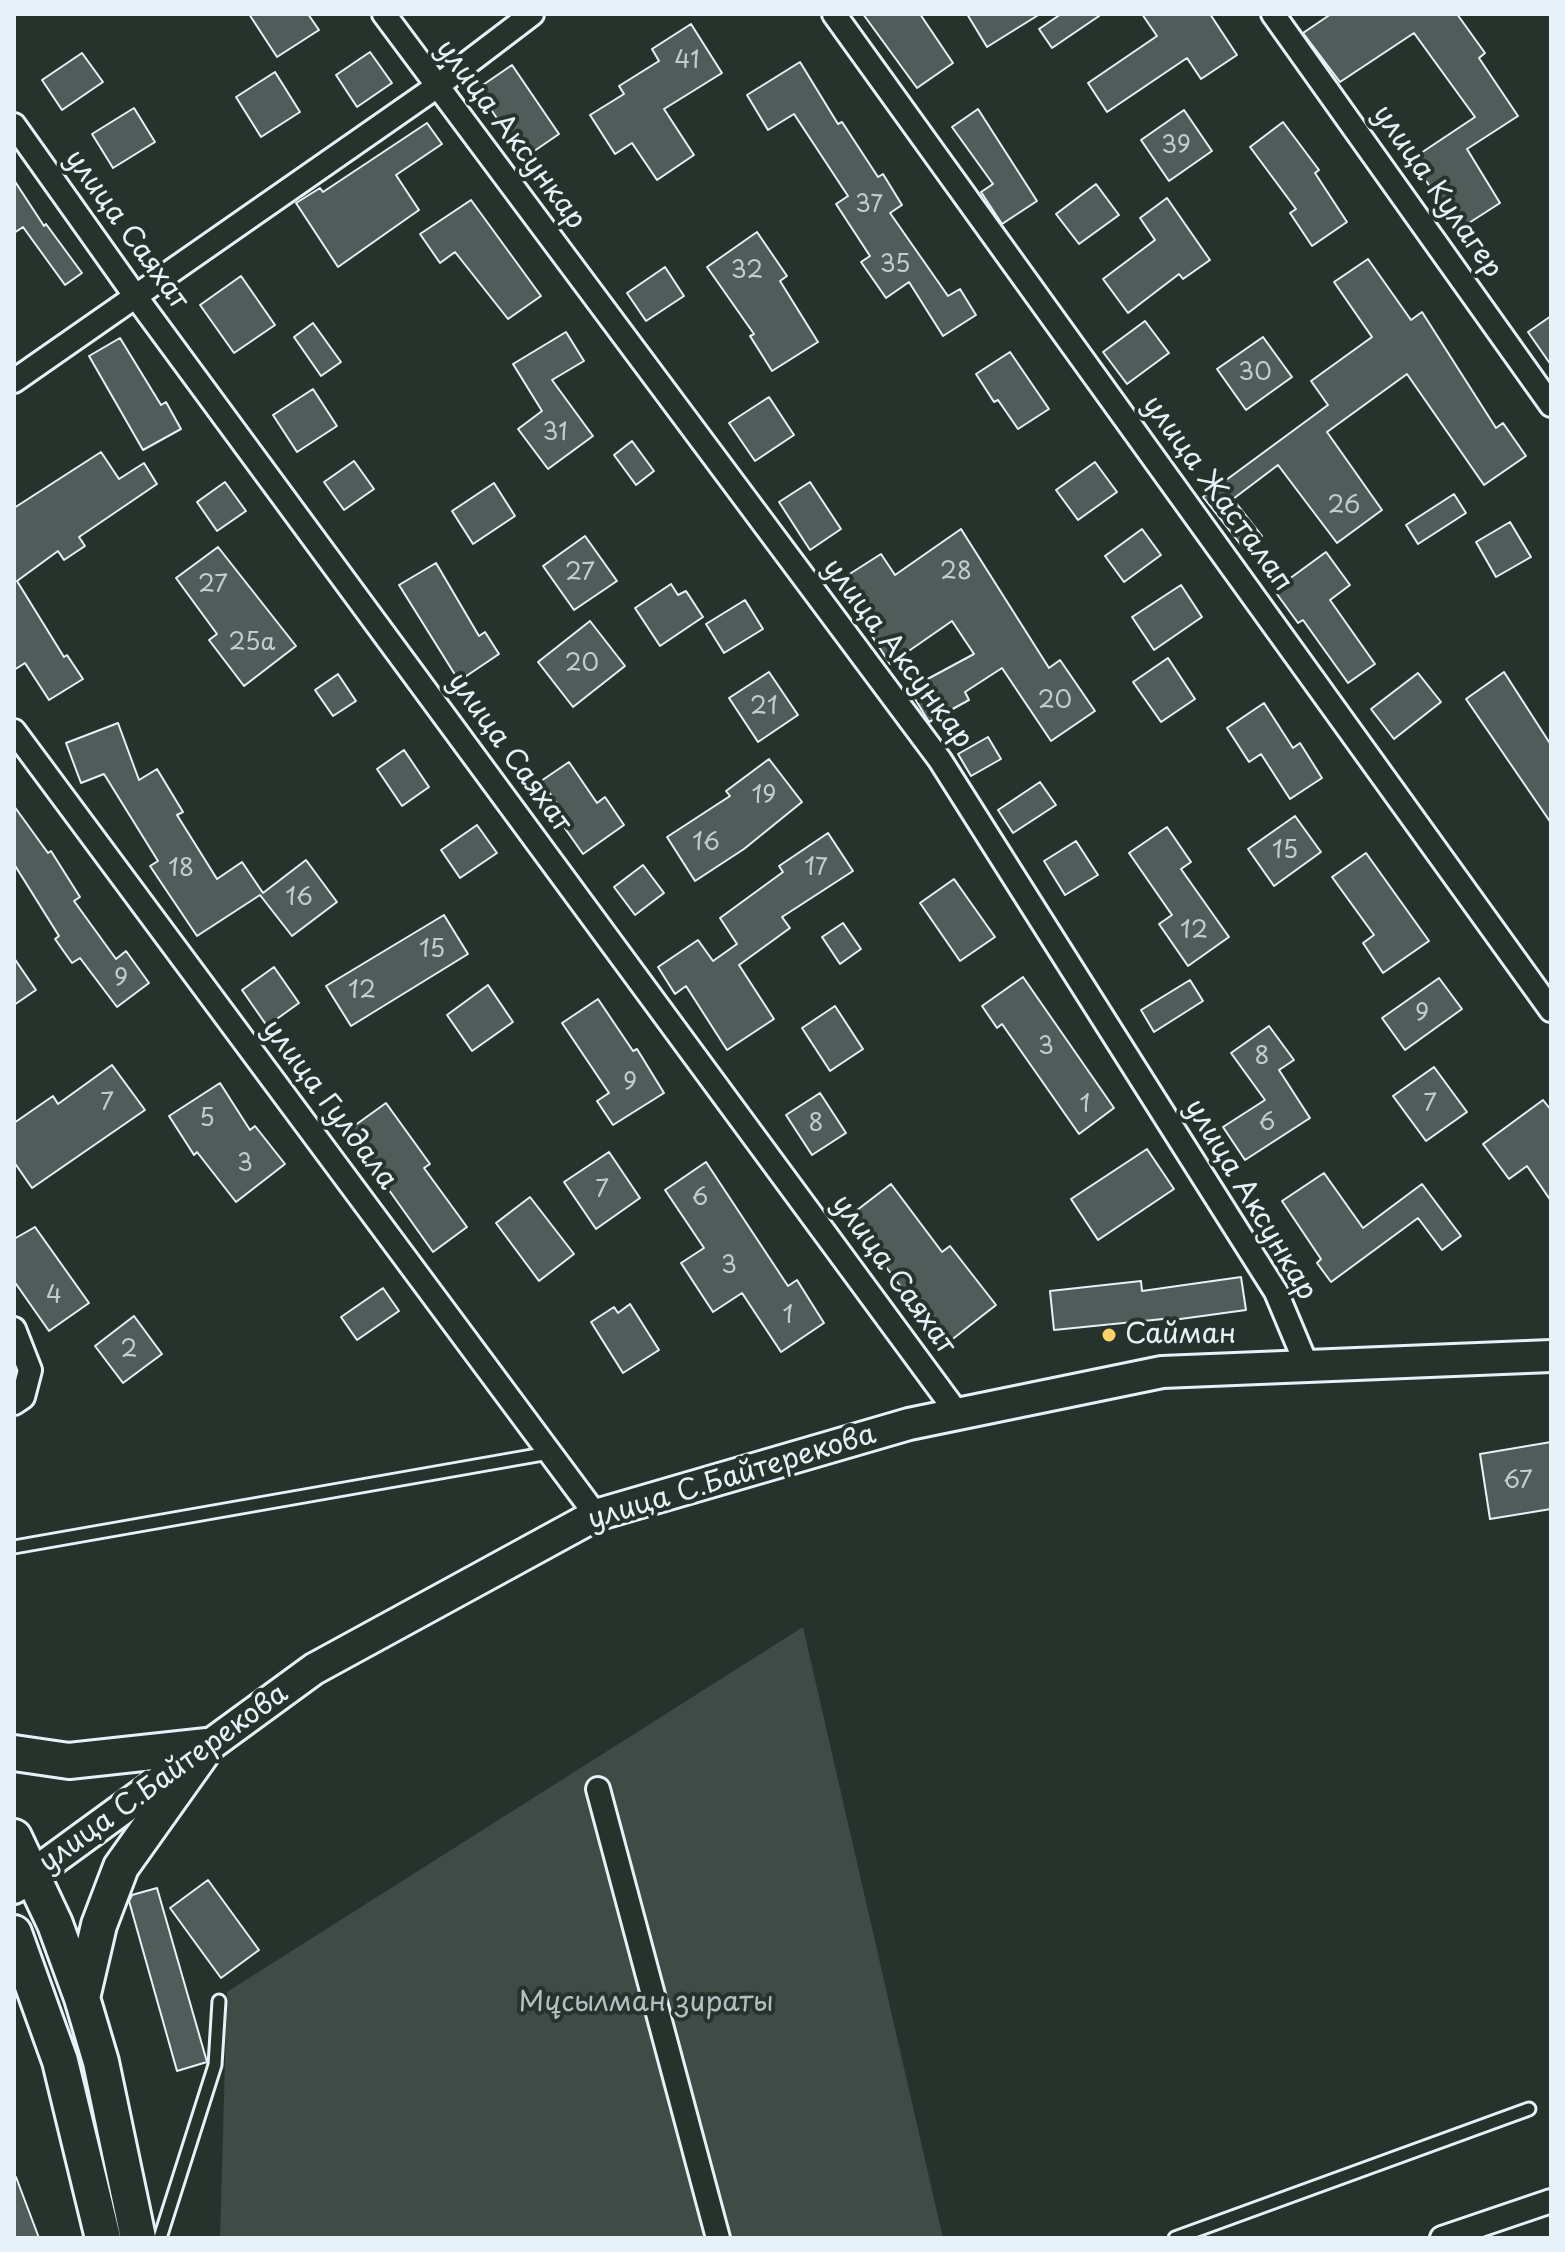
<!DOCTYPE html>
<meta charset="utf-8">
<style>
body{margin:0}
#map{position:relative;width:1565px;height:2252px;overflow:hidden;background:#26332d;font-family:"Playpen Sans",sans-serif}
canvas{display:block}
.frame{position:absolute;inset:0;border:16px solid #e8f1f8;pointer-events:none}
</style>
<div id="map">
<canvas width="1565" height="2252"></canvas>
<div class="frame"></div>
</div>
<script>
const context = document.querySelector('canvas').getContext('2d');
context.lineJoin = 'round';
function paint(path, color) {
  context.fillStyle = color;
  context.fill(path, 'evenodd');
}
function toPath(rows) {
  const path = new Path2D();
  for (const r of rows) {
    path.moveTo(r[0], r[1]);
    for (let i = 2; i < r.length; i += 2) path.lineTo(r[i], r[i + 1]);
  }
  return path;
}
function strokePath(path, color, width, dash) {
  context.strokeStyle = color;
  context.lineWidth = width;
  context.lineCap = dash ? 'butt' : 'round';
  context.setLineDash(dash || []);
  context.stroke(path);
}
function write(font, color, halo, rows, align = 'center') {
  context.font = font + ' "Playpen Sans",sans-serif';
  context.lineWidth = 8;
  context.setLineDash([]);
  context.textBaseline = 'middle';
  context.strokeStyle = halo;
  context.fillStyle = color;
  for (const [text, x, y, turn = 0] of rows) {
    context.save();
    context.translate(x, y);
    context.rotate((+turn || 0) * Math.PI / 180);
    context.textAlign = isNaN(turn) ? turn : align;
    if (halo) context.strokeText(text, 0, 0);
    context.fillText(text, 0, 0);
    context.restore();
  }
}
paint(toPath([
 [803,1627,943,2238,220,2238,227,1992]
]), '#3e4b47');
const building = toPath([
 [249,14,308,14,319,30,277,57,249,14],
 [863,14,920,14,953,63,917,88,863,14],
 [967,14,1040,14,987,47,967,14],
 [1061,14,1102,14,1052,48,1039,29,1061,14],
 [1142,14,1210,14,1237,55,1201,79,1187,58,1107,112,1088,83,1157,36,1142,14],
 [1331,14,1457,14,1485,53,1479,58,1518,116,1467,149,1500,203,1458,230,1412,159,1475,117,1414,33,1340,82,1303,33,1331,14],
 [691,24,722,73,664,109,694,155,657,180,632,143,615,154,590,115,624,94,619,86,659,61,652,49,691,24],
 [370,52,392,83,357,107,336,75,370,52],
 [82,53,103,82,62,110,42,80,82,53],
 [800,62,838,124,842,122,878,177,883,174,902,205,890,213,948,296,960,289,976,315,943,336,909,282,886,298,861,262,870,256,836,204,848,196,794,114,768,130,747,95,800,62],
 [512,65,559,134,524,158,477,89,512,65],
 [275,72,300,112,261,137,236,97,275,72],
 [134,108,155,142,113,168,92,134,134,108],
 [978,109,1037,201,1002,224,981,192,993,184,952,127,978,109],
 [1184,110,1212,151,1169,181,1141,140,1184,110],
 [1283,122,1319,170,1315,173,1347,222,1312,246,1290,213,1296,209,1250,147,1283,122],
 [427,123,442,144,396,175,419,210,338,267,296,203,320,188,323,192,427,123],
 [14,180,44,226,46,224,82,273,65,285,23,227,14,233,14,180],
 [1096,184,1119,215,1079,244,1056,214,1096,184],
 [1167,198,1210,260,1183,279,1179,274,1128,313,1103,279,1155,240,1140,218,1167,198],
 [471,200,541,296,508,319,455,252,440,263,420,234,471,200],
 [757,232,787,276,780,281,818,342,772,371,750,336,754,334,707,267,757,232],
 [1368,259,1411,320,1422,312,1496,428,1503,423,1526,456,1484,485,1407,374,1327,432,1382,510,1337,543,1278,465,1233,499,1262,536,1245,550,1203,497,1328,405,1311,381,1372,337,1334,282,1368,259],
 [665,267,684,296,646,321,627,293,665,267],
 [241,276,275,325,234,353,200,305,241,276],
 [1551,316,1551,365,1528,332,1551,316],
 [1145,321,1169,353,1127,384,1103,352,1145,321],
 [313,323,341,362,321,376,294,337,313,323],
 [566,332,584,361,552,380,593,436,548,469,518,429,542,411,513,364,566,332],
 [1263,337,1292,377,1246,410,1217,369,1263,337],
 [120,338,161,405,166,402,181,429,143,450,89,356,120,338],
 [1010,352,1049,409,1018,429,998,400,994,402,976,374,1010,352],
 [313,389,337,426,297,452,273,415,313,389],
 [769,397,794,435,755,461,729,423,769,397],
 [632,441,654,471,636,485,614,455,632,441],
 [101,452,119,479,144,463,157,484,79,537,85,546,64,560,58,551,17,581,64,657,67,655,83,679,49,700,25,663,14,670,14,508,101,452],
 [354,461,374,489,344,510,324,482,354,461],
 [1095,462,1117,492,1078,520,1056,490,1095,462],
 [225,482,246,511,217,531,197,502,225,482],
 [810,482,841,529,810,550,779,502,810,482],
 [494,483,515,516,473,544,452,511,494,483],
 [1454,494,1466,513,1418,544,1406,525,1454,494],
 [1510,522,1531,557,1496,577,1476,542,1510,522],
 [961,529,1049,668,1060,660,1095,711,1051,741,1002,668,965,692,969,700,929,722,909,689,974,654,952,621,890,664,837,582,881,554,895,575,961,529],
 [1142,529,1161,555,1124,582,1105,556,1142,529],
 [585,536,617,581,574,610,543,566,585,536],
 [218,547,296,646,244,686,209,640,217,634,176,578,218,547],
 [1326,552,1350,585,1330,600,1375,664,1348,683,1303,620,1298,623,1274,590,1326,552],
 [436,563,479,636,485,632,499,654,459,681,399,585,436,563],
 [671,584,678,595,686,591,703,617,660,646,635,608,671,584],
 [1181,585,1202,617,1154,650,1132,617,1181,585],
 [745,600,763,629,724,653,706,624,745,600],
 [590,621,625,666,573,707,538,662,590,621],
 [1168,658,1195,699,1161,722,1133,682,1168,658],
 [769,672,798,715,758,742,729,698,769,672],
 [1504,672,1551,745,1551,823,1466,699,1504,672],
 [1418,673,1441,702,1394,739,1371,709,1418,673],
 [338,674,356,701,333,716,315,690,338,674],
 [1264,703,1293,748,1300,743,1322,778,1290,799,1261,754,1249,762,1227,728,1264,703],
 [118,723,139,780,157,769,183,812,177,815,217,879,242,862,263,893,306,860,337,902,292,936,260,895,197,936,150,866,158,861,104,774,81,783,66,743,118,723],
 [988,737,1001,759,971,776,958,754,988,737],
 [404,750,429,787,402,806,377,769,404,750],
 [769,759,802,802,744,849,695,881,667,837,730,796,726,791,769,759],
 [569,762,597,803,605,797,624,825,583,854,564,827,570,822,541,781,569,762],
 [1040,782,1056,805,1013,833,998,810,1040,782],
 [14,806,48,853,51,851,80,897,74,901,116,959,126,951,149,983,117,1007,80,958,72,963,55,939,59,936,14,864,14,806],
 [1295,816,1321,852,1274,886,1248,849,1295,816],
 [477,825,497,853,460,878,441,850,477,825],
 [1167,827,1191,862,1181,869,1229,937,1188,966,1159,924,1172,915,1129,853,1167,827],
 [828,833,853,871,782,917,790,928,739,965,774,1019,727,1050,686,986,675,994,658,967,698,940,713,961,737,944,720,918,783,872,779,866,828,833],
 [1076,841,1098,875,1065,895,1044,861,1076,841],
 [1366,853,1429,941,1383,973,1363,943,1374,935,1332,877,1366,853],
 [643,865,664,893,635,915,614,887,643,865],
 [954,879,995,937,960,961,920,903,954,879],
 [444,915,468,954,351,1026,326,986,444,915],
 [843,923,861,949,840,964,822,937,843,923],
 [14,958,36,990,14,1005,14,958],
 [274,967,299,1003,267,1026,242,990,274,967],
 [1023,977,1114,1108,1079,1134,1002,1024,997,1028,982,1006,1023,977],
 [1439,978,1462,1009,1405,1050,1382,1018,1439,978],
 [1190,980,1203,1001,1154,1032,1141,1010,1190,980],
 [488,985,513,1022,472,1051,447,1015,488,985],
 [598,999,633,1051,637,1049,664,1093,613,1125,597,1101,609,1093,562,1023,598,999],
 [835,1006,863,1049,830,1071,802,1028,835,1006],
 [1269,1026,1294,1060,1279,1070,1310,1118,1245,1160,1223,1127,1265,1100,1231,1053,1269,1026],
 [112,1065,145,1110,32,1188,14,1162,14,1123,53,1096,58,1104,112,1065],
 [1434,1067,1467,1112,1426,1141,1393,1096,1434,1067],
 [220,1083,250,1130,255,1126,285,1164,236,1202,197,1152,194,1155,169,1116,220,1083],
 [820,1093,846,1133,812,1155,786,1115,820,1093],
 [1543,1100,1551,1110,1551,1201,1527,1166,1509,1179,1483,1144,1543,1100],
 [386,1103,430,1164,424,1168,467,1227,433,1252,347,1131,386,1103],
 [1147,1149,1174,1189,1098,1240,1071,1199,1147,1149],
 [609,1152,640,1198,596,1229,564,1182,609,1152],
 [706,1162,788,1286,797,1280,824,1323,781,1352,742,1293,713,1312,681,1263,704,1248,665,1190,706,1162],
 [1324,1173,1363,1228,1422,1184,1461,1236,1442,1250,1418,1218,1331,1282,1317,1263,1321,1259,1282,1201,1324,1173],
 [891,1184,942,1252,950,1246,996,1305,945,1345,848,1217,891,1184],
 [530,1197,574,1254,539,1281,496,1223,530,1197],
 [35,1227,89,1303,49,1331,14,1281,14,1239,35,1227],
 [1241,1277,1246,1310,1173,1320,1173,1318,1054,1330,1050,1291,1141,1281,1142,1291,1241,1277],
 [383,1288,399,1311,357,1340,341,1317,383,1288],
 [630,1304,659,1350,623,1373,591,1322,614,1307,618,1313,630,1304],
 [134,1316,162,1354,123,1383,95,1346,134,1316],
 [1551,1442,1551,1509,1490,1519,1480,1454,1551,1442],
 [208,1880,259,1950,221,1978,170,1908,208,1880],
 [157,1888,207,2062,177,2071,129,1901,132,1895,157,1888],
 [14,2177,16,2177,39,2238,14,2238,14,2177]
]);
paint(building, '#505c59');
strokePath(building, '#e8f1f8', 2);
const lane = toPath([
 [14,1547,549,1453],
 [160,2238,215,2065,219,2001],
 [1175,2238,1529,2109]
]);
const street = toPath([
 [384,14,940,760,1276,1292,1307,1366],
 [834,14,1551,1010],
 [1273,14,1551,405],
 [14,125,136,297,958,1414],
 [14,381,436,87,532,14],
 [14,731,596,1515],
 [14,1329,30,1370,23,1397,14,1403],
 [598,1789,718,2238],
 [1442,2238,1551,2201]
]);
const secondary = toPath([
 [14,1888,314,1669,596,1515,909,1424,1162,1372,1551,1356]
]);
const primary = toPath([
 [14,1753,69,1761,207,1746],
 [14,1837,55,1924,82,1998,101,2062,138,2238],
 [14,1933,60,2061,103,2238],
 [82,1998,99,1925,121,1867,207,1746]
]);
strokePath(lane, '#e8f1f8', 17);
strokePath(street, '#e8f1f8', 28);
strokePath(secondary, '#e8f1f8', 36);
strokePath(primary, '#e8f1f8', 40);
strokePath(lane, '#26332d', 11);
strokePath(street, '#26332d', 22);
strokePath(secondary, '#26332d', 30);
strokePath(primary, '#26332d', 34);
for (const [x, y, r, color] of [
 [1109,1335,8,"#ffd166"]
]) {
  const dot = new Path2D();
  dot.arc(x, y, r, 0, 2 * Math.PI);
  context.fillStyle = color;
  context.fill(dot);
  strokePath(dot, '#26332d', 3);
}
write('24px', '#c2ccd0', null, [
 ["41",687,61],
 ["39",1176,146],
 ["37",869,205],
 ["35",895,265],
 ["32",747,271],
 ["30",1255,373],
 ["31",555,433],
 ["26",1344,506],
 ["28",956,572],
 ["27",580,573],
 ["27",213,585],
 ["25а",252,643],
 ["20",582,664],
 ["20",1055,701],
 ["21",764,707],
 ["19",764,796],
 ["16",706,843],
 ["15",1285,851],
 ["17",816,868],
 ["18",181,869],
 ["16",299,898],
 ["12",1194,931],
 ["15",432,950],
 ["9",121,979],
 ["12",362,991],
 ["9",1422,1014],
 ["3",1046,1047],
 ["8",1262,1057],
 ["9",630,1083],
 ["7",107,1103],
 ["7",1430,1104],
 ["1",1085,1105],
 ["5",207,1119],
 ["6",1267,1123],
 ["8",816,1124],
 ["3",245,1164],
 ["7",602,1190],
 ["6",700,1198],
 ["3",729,1266],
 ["4",54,1296],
 ["1",788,1316],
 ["2",129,1350],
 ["67",1518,1481]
]);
write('28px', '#e8f1f8', '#26332d', [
 ["улица Аксункар",510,135,53],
 ["улица Кулагер",1437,192,55],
 ["улица Саяхат",126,230,54],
 ["улица Жасталап",1217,494,54],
 ["улица Аксункар",897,654,53],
 ["улица Саяхат",509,753,54],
 ["улица Гулдала",329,1105,53],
 ["улица Аксункар",1250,1200,59],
 ["улица Саяхат",893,1275,54],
 ["улица С.Байтерекова",732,1478,-17],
 ["улица С.Байтерекова",164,1779,-36]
]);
write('28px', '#e8f1f8', '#26332d', [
 ["Сайман",1125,1335]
], 'left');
write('28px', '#b5bfc3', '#26332d', [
 ["Мұсылман зираты",646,2003]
]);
</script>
